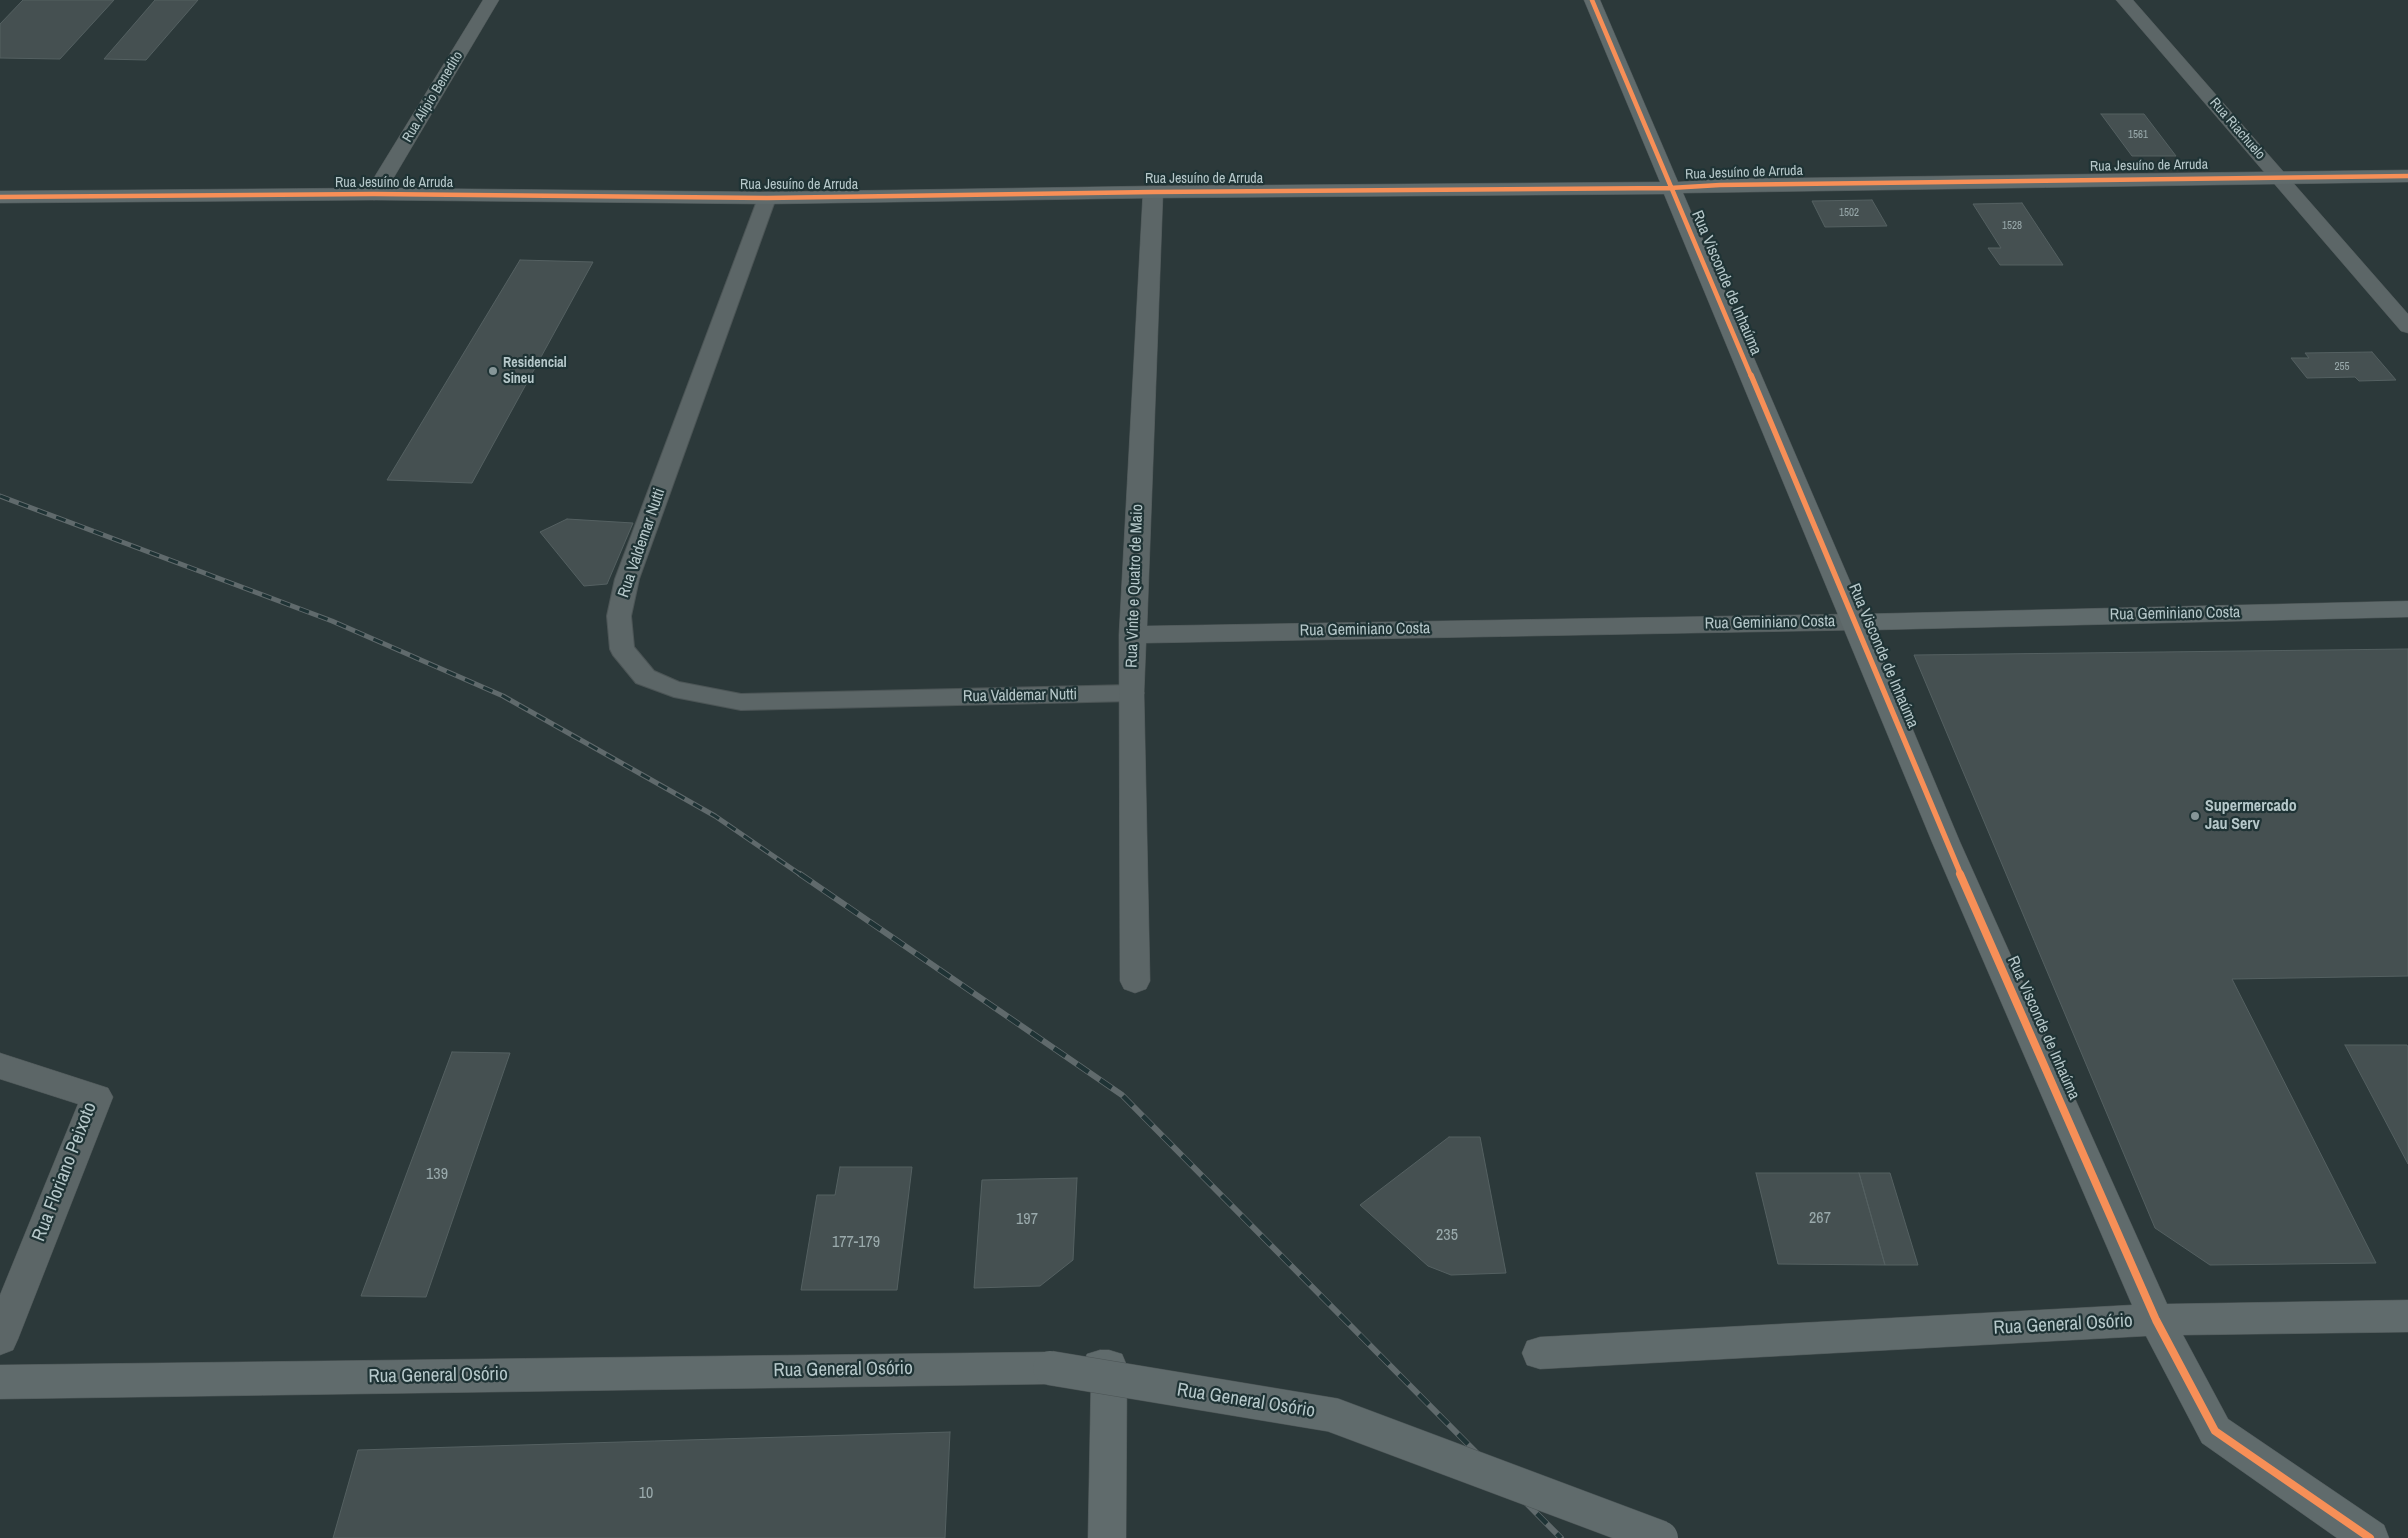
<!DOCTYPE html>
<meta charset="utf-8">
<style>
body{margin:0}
canvas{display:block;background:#2c393a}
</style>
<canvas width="2408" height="1538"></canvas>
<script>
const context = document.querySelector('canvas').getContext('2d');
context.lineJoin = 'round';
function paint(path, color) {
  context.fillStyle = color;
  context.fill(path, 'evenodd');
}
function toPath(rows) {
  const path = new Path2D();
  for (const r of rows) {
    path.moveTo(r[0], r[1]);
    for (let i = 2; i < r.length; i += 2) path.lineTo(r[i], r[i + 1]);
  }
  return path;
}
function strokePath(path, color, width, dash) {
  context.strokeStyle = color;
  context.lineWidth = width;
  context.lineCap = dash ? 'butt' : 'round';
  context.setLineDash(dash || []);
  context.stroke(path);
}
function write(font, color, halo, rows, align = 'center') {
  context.font = font + ' "Archivo Narrow",sans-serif';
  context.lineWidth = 4.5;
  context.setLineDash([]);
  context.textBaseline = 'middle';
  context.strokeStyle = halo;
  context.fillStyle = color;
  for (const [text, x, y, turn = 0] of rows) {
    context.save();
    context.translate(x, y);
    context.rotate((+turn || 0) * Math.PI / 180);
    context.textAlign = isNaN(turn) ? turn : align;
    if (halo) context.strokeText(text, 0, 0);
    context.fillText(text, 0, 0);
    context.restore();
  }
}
const building = toPath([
 [23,0,114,0,60,59,0,58,0,24,23,0],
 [155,0,198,0,146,60,104,59,155,0],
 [2101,114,2144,114,2176,156,2132,156,2101,114],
 [1872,200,1887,226,1825,227,1812,201,1872,200],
 [2022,203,2063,265,2000,265,1988,248,2001,248,1973,204,2022,203],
 [520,260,593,262,472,483,387,480,520,260],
 [2372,352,2396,380,2359,381,2355,377,2307,378,2291,358,2309,358,2305,353,2372,352],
 [567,519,633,523,607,584,584,586,540,532,567,519],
 [2408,649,2408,976,2232,979,2376,1263,2210,1265,2155,1228,1914,655,2408,649],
 [2345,1045,2407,1045,2408,1047,2408,1164,2345,1045],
 [452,1052,510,1053,426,1297,361,1296,452,1052],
 [1449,1137,1480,1137,1506,1273,1451,1275,1428,1266,1360,1205,1449,1137],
 [840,1167,912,1167,897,1290,801,1290,817,1195,835,1195,840,1167],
 [1756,1173,1859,1173,1885,1265,1778,1264,1756,1173],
 [1859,1173,1890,1173,1918,1265,1885,1265,1859,1173],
 [1077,1178,1073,1260,1040,1286,974,1288,982,1180,1077,1178],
 [950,1432,945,1538,333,1538,358,1450,950,1432]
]);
paint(building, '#455051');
strokePath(building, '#546061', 1);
const lane = toPath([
 [767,192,774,194,776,198,639,579,631,616,634,647,654,671,679,682,741,694,1131,685,1140,687,1144,693,1140,699,1131,701,741,710,674,697,636,683,613,655,610,649,607,616,615,579,758,198,760,194,767,192]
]);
const street = toPath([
 [483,0,499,0,384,194,381,198,374,200,367,198,364,194,483,0],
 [2116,0,2133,0,2408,314,2408,333,2401,331,2116,0],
 [1153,186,1160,188,1163,192,1147,626,1855,614,1864,616,1868,622,1864,628,1855,630,1146,643,1144,693,1150,981,1146,989,1135,993,1124,989,1120,981,1119,635,1143,192,1146,188,1153,186],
 [0,1053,108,1088,113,1097,18,1339,13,1350,0,1355,0,1295,78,1104,0,1079,0,1053]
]);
const secondary = toPath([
 [1584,0,1600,0,1678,182,1720,179,2408,170,2408,182,1683,193,1864,614,2408,601,2408,617,1871,630,1960,842,2167,1304,2408,1300,2408,1332,2183,1335,2228,1419,2384,1525,2389,1538,2337,1538,2202,1443,2146,1336,1540,1369,1527,1365,1522,1353,1527,1341,1540,1337,2132,1305,1932,842,1664,194,1153,198,767,204,374,200,0,203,0,191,374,188,767,192,1153,186,1660,182,1584,0],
 [1100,1350,1109,1350,1122,1354,1127,1366,1126,1538,1088,1538,1091,1379,1087,1378,1082,1366,1087,1354,1100,1350],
 [1050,1352,1063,1356,1068,1368,1063,1380,1050,1384,0,1399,0,1365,1050,1352]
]);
strokePath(lane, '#4c5556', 2);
strokePath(street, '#4c5556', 1);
strokePath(secondary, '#4c5556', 1);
paint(lane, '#5c6667');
paint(street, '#5c6667');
paint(secondary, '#606b6c');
const railFar1 = toPath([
 [0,496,332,621,503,696,715,816,801,875]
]);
const rail = toPath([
 [800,874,1122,1095,1561,1538]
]);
strokePath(railFar1, '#606a6c', 5);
strokePath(rail, '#606a6c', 6);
strokePath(railFar1, '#1f3335', 3, [10]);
strokePath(rail, '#1f3335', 4.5, [14]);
const secondaryBridge = toPath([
 [1050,1368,1333,1415,1661,1538]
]);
strokePath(secondaryBridge, '#4c5556', 35, []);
strokePath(secondaryBridge, '#606b6c', 34);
strokePath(toPath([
 [1592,0,1751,376],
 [0,197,374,194,767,198,1153,192,1670,188,1720,185,2408,176]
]), '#f78f57', 4.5);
strokePath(toPath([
 [1751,375,1961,875]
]), '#f78f57', 5.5);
strokePath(toPath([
 [1960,874,2156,1320,2215,1431,2370,1538]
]), '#f78f57', 8);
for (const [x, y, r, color] of [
 [493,371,5,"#869698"],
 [2195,816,5,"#869698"]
]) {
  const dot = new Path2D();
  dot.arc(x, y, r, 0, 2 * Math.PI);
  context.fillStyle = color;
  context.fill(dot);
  strokePath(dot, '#1f3335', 2);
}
write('11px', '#9aaaac', null, [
 ["1561",2138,135],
 ["1502",1849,213],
 ["1528",2012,226],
 ["255",2342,367]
]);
write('14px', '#b6c8ca', '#1f3335', [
 ["Rua Alípio Benedito",433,97,-59],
 ["Rua Riachuelo",2237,129,49],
 ["Rua Jesuíno de Arruda",2149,166,-1],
 ["Rua Jesuíno de Arruda",1744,173,-2],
 ["Rua Jesuíno de Arruda",1204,179],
 ["Rua Jesuíno de Arruda",394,183],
 ["Rua Jesuíno de Arruda",799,185]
]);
write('bold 14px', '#b6c8ca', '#1f3335', [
 ["Residencial",503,363],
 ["Sineu",503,379]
], 'left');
write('16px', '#b6c8ca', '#1f3335', [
 ["Rua Visconde de Inhaúma",1726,283,67],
 ["Rua Valdemar Nutti",642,543,-71],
 ["Rua Vinte e Quatro de Maio",1135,586,-88],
 ["Rua Geminiano Costa",2175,614,-1],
 ["Rua Geminiano Costa",1770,623,-1],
 ["Rua Geminiano Costa",1365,630,-1],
 ["Rua Visconde de Inhaúma",1883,656,67],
 ["Rua Valdemar Nutti",1020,696,-1],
 ["Rua Visconde de Inhaúma",2043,1028,66]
]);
write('bold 16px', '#b6c8ca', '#1f3335', [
 ["Supermercado",2205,807],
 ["Jau Serv",2205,825]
], 'left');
write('16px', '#9aaaac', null, [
 ["139",437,1175],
 ["267",1820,1219],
 ["197",1027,1220],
 ["235",1447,1236],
 ["177-179",856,1243],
 ["10",646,1494]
]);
write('19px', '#b6c8ca', '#1f3335', [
 ["Rua Floriano Peixoto",65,1172,-69],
 ["Rua General Osório",2063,1325,-3],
 ["Rua General Osório",843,1370,-1],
 ["Rua General Osório",438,1376,-1],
 ["Rua General Osório",1246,1401,9]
]);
</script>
